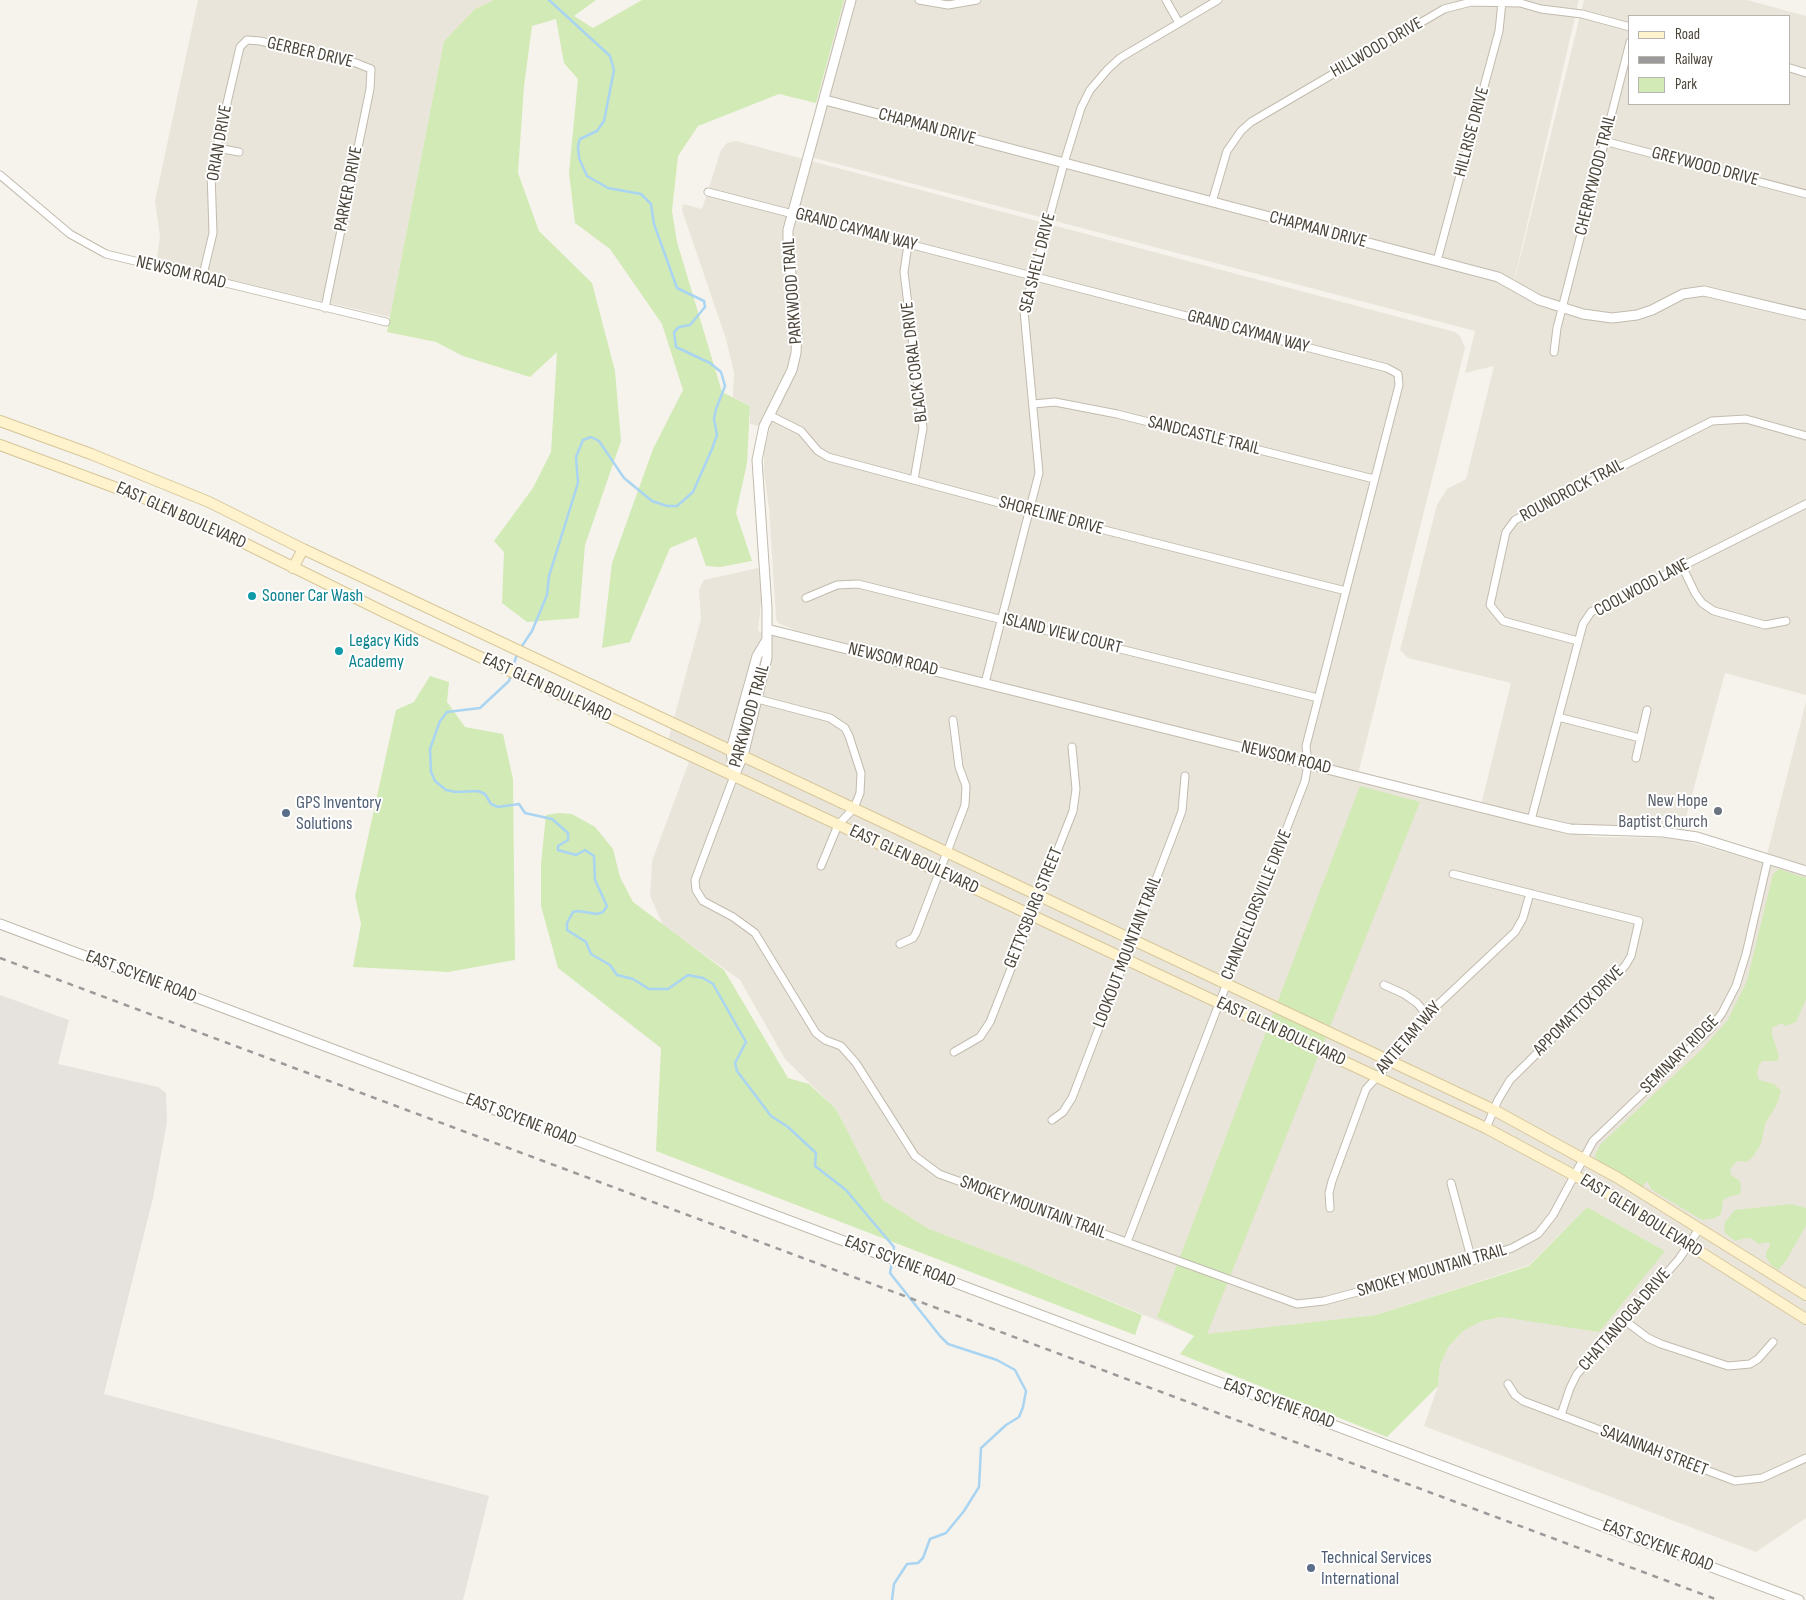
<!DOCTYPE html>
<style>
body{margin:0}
#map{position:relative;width:1806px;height:1600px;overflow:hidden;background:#f6f3ec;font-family:"Sofia Sans Condensed",sans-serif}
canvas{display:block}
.legend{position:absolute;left:1628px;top:15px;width:162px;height:90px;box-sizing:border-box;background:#fff;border:1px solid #b7b4b0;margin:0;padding:6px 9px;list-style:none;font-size:15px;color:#4b4439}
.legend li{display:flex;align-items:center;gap:10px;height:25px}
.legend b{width:25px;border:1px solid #b7b4b0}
</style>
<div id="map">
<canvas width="1806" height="1600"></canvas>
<ul class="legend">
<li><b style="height:6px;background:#fff3cd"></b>Road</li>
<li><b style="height:6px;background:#9a9a9a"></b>Railway</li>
<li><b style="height:14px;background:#d2eab5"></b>Park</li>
</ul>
</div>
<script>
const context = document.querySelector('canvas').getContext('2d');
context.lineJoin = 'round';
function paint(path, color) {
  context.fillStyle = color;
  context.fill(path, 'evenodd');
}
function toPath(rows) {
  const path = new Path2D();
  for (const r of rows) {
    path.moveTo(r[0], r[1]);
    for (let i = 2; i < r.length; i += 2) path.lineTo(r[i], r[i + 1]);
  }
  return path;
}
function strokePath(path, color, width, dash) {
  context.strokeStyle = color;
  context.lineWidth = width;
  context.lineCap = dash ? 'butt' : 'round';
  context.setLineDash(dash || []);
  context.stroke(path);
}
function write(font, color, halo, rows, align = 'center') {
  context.font = font + ' "Sofia Sans Condensed",sans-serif';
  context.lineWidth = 4;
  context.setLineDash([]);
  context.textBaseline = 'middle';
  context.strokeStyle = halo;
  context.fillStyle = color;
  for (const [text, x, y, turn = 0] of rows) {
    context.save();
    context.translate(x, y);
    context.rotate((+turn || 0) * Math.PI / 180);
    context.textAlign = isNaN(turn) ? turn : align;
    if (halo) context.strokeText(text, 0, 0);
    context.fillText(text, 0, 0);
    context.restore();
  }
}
paint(toPath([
 [198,0,494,0,475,9,444,41,390,317,156,263,160,237,155,201],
 [844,0,1579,0,1508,307,1584,0,1747,0,1806,16,1806,695,1725,673,1682,832,1570,826,1481,805,1511,683,1408,658,1400,650,1437,505,1447,489,1466,479,1494,366,1465,373,1475,331,803,155],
 [1630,16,1790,16,1790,104,1630,104],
 [736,141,1455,332,1460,336,1465,348,1358,774,795,630,778,623,776,619,769,508,764,472,764,450,770,428,750,424,750,406,733,397,734,373,726,339,682,210,683,204,702,209,721,150,727,143],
 [758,568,762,592,758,631,1546,829,1594,837,1665,838,1687,841,1806,876,1806,1518,1756,1552,1424,1426,1438,1386,1440,1365,1449,1346,1463,1331,1482,1321,1502,1317,1665,1251,1587,1207,1529,1265,1376,1315,1195,1336,1016,1262,929,1229,883,1200,836,1109,785,1059,740,980,663,925,650,896,652,861,689,762,665,751,701,619,699,590,704,580],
 [1806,702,1806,867,1767,854]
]), '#eae5da');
paint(toPath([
 [0,995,69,1020,58,1064,158,1087,166,1093,167,1122,153,1198,104,1394,489,1496,463,1600,0,1600]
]), '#e6e2dd');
paint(toPath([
 [494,0,596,0,574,16,593,28,642,0,844,0,816,103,779,94,698,126,678,156,672,211,677,242,722,392,750,406,747,463,736,513,752,561,720,567,706,566,696,537,670,548,630,642,602,648,612,563,653,449,683,390,662,324,610,249,575,223,569,173,578,79,564,63,556,19,532,26,524,86,518,173,539,231,592,283,615,371,621,441,585,545,579,618,527,622,502,603,504,552,494,541,533,488,551,452,557,352,530,377,463,356,436,342,387,332,444,41,475,9],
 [430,676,449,682,447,702,465,727,503,734,513,779,515,960,448,972,353,967,361,924,355,896,396,710,414,702],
 [1360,786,1420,802,1207,1334,1376,1315,1529,1266,1587,1207,1665,1251,1599,1332,1502,1317,1482,1321,1463,1331,1449,1346,1440,1365,1438,1386,1387,1437,1180,1354,1194,1336,1157,1317],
 [559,813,572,814,595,827,613,849,620,877,633,902,724,970,788,1078,809,1084,836,1109,883,1200,929,1229,1016,1262,1142,1315,1135,1335,656,1151,661,1048,558,968,541,906,541,864,546,815],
 [1779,869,1806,878,1806,999,1796,1022,1786,1026,1781,1023,1772,1028,1772,1035,1779,1056,1777,1061,1762,1061,1759,1065,1757,1073,1759,1080,1774,1084,1781,1091,1777,1104,1765,1124,1761,1144,1752,1158,1746,1162,1737,1161,1730,1169,1731,1175,1740,1181,1741,1192,1738,1195,1730,1196,1723,1200,1721,1214,1715,1218,1702,1220,1652,1190,1647,1181,1642,1187,1597,1161,1595,1155,1600,1145,1703,1048,1727,1021,1747,981,1773,874],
 [1791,1204,1806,1208,1806,1225,1786,1261,1778,1270,1772,1266,1766,1257,1766,1252,1770,1246,1769,1242,1758,1244,1753,1239,1747,1238,1735,1241,1724,1232,1725,1222,1735,1210]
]), '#d2eab5');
strokePath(toPath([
 [520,649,532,631,547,595,549,576,578,483,576,457,583,440,591,437,599,441,624,478,652,501,667,506,677,506,693,492,712,449,717,435,714,419,716,409,725,386,721,372,710,363,676,347,674,332,679,327,690,325,705,307,704,301,677,288,654,224,651,204,641,194,608,188,587,176,579,158,578,146,580,139,597,131,604,121,614,70,610,56,549,0],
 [512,670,517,654],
 [511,675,509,681,480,708,447,712,440,721,430,749,431,772,435,781,446,790,456,792,478,791,485,794,491,804,498,807,519,804,525,813,552,819,568,833,568,840,558,846,558,850,576,855,585,850,594,856,595,880,607,906,603,912,597,914,578,911,573,912,567,923,567,930,586,942,591,954,610,965,617,975,633,979,649,989,668,989,688,975,703,978,713,984,746,1042,735,1063,737,1071,771,1116,788,1127,816,1153,815,1166,846,1190,894,1247,893,1256],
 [892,1600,894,1584,907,1564,918,1563,923,1558,930,1539,946,1533,964,1511,979,1487,981,1448,1006,1425,1019,1417,1023,1407,1026,1391,1015,1370,997,1360,948,1344,940,1336,890,1273,892,1262]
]), '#a9d4f2', 2.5);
const minor = toPath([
 [919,0,948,5,977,0],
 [1166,0,1179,23],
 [1790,68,1806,73],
 [1604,141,1806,194],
 [217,148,239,152],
 [0,175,70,234,106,254,386,322],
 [708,192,1387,368,1398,374,1399,385,1306,746,1308,764,1305,781,1127,1242],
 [1212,202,1227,151,1241,131,1251,122,1444,9,1471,2,1520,3,1541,9,1582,14,1630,27],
 [908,244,904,272,923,428,914,480],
 [1437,261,1499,31,1502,2],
 [202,279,213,233,211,172,240,47,247,40,260,41,356,63,371,69,370,89,325,308],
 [1554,352,1557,328,1630,42],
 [1033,404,1055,402,1117,414,1374,479],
 [769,415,801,431,818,451,828,457,1029,511,1346,591],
 [1682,566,1695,593,1702,603,1714,611,1765,625,1786,621],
 [806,598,837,585,858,584,1318,698],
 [1578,641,1503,621,1490,605,1506,532,1515,520,1712,421,1746,419,1806,436],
 [985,683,1039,473,1024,311,1064,163,1081,108,1090,90,1108,69,1120,58,1218,0],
 [746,696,830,718,845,728,849,736,861,773,860,793,854,808,838,825,821,866],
 [1558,717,1640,738],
 [1636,758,1647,710],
 [734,776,695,880,696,890,703,901,733,917,755,933,816,1033,825,1040,841,1046,856,1063,915,1156,939,1174,1297,1304,1324,1301,1472,1261,1512,1248,1538,1234,1553,1215,1593,1141,1711,1028,1722,1013,1736,986,1746,954,1768,859],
 [1531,820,1583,624,1591,612,1806,504],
 [1453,874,1639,921,1631,956,1625,966,1510,1080,1498,1100,1486,1128],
 [900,944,913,938,916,933,965,805,966,786,959,767,953,720],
 [1384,985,1404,994,1417,1003,1427,1015],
 [954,1052,980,1037,990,1022,1073,811,1076,789,1072,747],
 [1052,1120,1063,1112,1072,1098,1173,835,1182,811,1185,776],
 [1451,1183,1472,1261],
 [1330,1208,1329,1193,1332,1181,1366,1089,1399,1053,1405,1040,1427,1015,1515,932,1523,918,1530,893],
 [1624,1320,1648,1338,1661,1344,1728,1366,1750,1364,1758,1359,1773,1342],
 [1508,1384,1515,1395,1523,1401,1735,1481,1762,1478,1806,1458],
 [1561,1415,1570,1388,1577,1374,1679,1259,1699,1229]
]);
const tertiary = toPath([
 [825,100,1498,277,1539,300,1583,314,1612,318,1637,315,1652,310,1683,294,1704,291,1806,315],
 [767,629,1531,820,1570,829,1663,832,1697,837,1806,871],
 [734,776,743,756,767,658,767,608,757,460,764,426,792,370,796,353,797,329,788,248,788,230,851,0],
 [734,776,731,750,757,656,766,641],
 [0,924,1799,1600]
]);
const secondary = toPath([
 [0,421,91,454,209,502,303,549,1494,1110,1618,1178,1806,1295],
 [0,445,149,500,236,539,386,613,1486,1128,1609,1194,1806,1319],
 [293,568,303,549]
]);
strokePath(minor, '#c2bbae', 9);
strokePath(tertiary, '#c2bbae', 11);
strokePath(secondary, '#d6c79b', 12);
strokePath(minor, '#fff', 7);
strokePath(tertiary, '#fff', 9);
strokePath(secondary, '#fff3cd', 10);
strokePath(toPath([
 [0,958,1718,1600]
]), '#9a9a9a', 2.5, [6, 6]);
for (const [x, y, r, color] of [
 [252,596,5,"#0f9aa8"],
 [339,651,5,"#0f9aa8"],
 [1718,811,5,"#6b7280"],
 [286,813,5,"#5c6f8a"],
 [1311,1568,5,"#5c6f8a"]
]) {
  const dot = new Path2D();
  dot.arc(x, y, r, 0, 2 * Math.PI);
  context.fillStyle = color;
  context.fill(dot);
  strokePath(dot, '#fff', 2);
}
write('18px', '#4b4439', '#fff', [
 ["HILLWOOD DRIVE",1377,48,-30],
 ["GERBER DRIVE",310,53,13],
 ["CHAPMAN DRIVE",927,127,15],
 ["HILLRISE DRIVE",1472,132,-75],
 ["ORIAN DRIVE",220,143,-80],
 ["GREYWOOD DRIVE",1705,167,15],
 ["CHERRYWOOD TRAIL",1596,175,-76],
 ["PARKER DRIVE",349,189,-79],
 ["GRAND CAYMAN WAY",856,230,15],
 ["CHAPMAN DRIVE",1318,230,15],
 ["SEA SHELL DRIVE",1038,263,-76],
 ["NEWSOM ROAD",181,273,14],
 ["PARKWOOD TRAIL",793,291,-94],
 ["GRAND CAYMAN WAY",1248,332,15],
 ["BLACK CORAL DRIVE",915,362,-97],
 ["SANDCASTLE TRAIL",1204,436,14],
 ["ROUNDROCK TRAIL",1572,491,-28],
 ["EAST GLEN BOULEVARD",181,516,24],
 ["SHORELINE DRIVE",1051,516,15],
 ["COOLWOOD LANE",1642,588,-28],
 ["ISLAND VIEW COURT",1062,634,14],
 ["NEWSOM ROAD",893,660,14],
 ["EAST GLEN BOULEVARD",547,688,25],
 ["PARKWOOD TRAIL",750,716,-74],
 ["NEWSOM ROAD",1286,758,14],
 ["EAST GLEN BOULEVARD",914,860,25],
 ["CHANCELLORSVILLE DRIVE",1257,905,-68],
 ["GETTYSBURG STREET",1034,908,-68],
 ["LOOKOUT MOUNTAIN TRAIL",1128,952,-69],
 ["EAST SCYENE ROAD",141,977,21],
 ["APPOMATTOX DRIVE",1579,1011,-45],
 ["EAST GLEN BOULEVARD",1281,1032,25],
 ["ANTIETAM WAY",1409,1038,-49],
 ["SEMINARY RIDGE",1680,1055,-45],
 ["EAST SCYENE ROAD",521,1120,21],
 ["SMOKEY MOUNTAIN TRAIL",1033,1208,20],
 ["EAST GLEN BOULEVARD",1641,1216,32],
 ["EAST SCYENE ROAD",900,1262,21],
 ["SMOKEY MOUNTAIN TRAIL",1432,1271,-16],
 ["CHATTANOOGA DRIVE",1625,1320,-49],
 ["EAST SCYENE ROAD",1279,1404,20],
 ["SAVANNAH STREET",1654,1451,21],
 ["EAST SCYENE ROAD",1658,1546,21]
]);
write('18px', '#0d838f', '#fff', [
 ["Sooner Car Wash",262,596],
 ["Legacy Kids",349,641],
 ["Academy",349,662]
], 'left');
write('18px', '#5b616d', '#fff', [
 ["New Hope",1708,801],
 ["Baptist Church",1708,822]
], 'right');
write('18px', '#4e5e75', '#fff', [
 ["GPS Inventory",296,803],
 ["Solutions",296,824],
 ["Technical Services",1321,1558],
 ["International",1321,1579]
], 'left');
</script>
